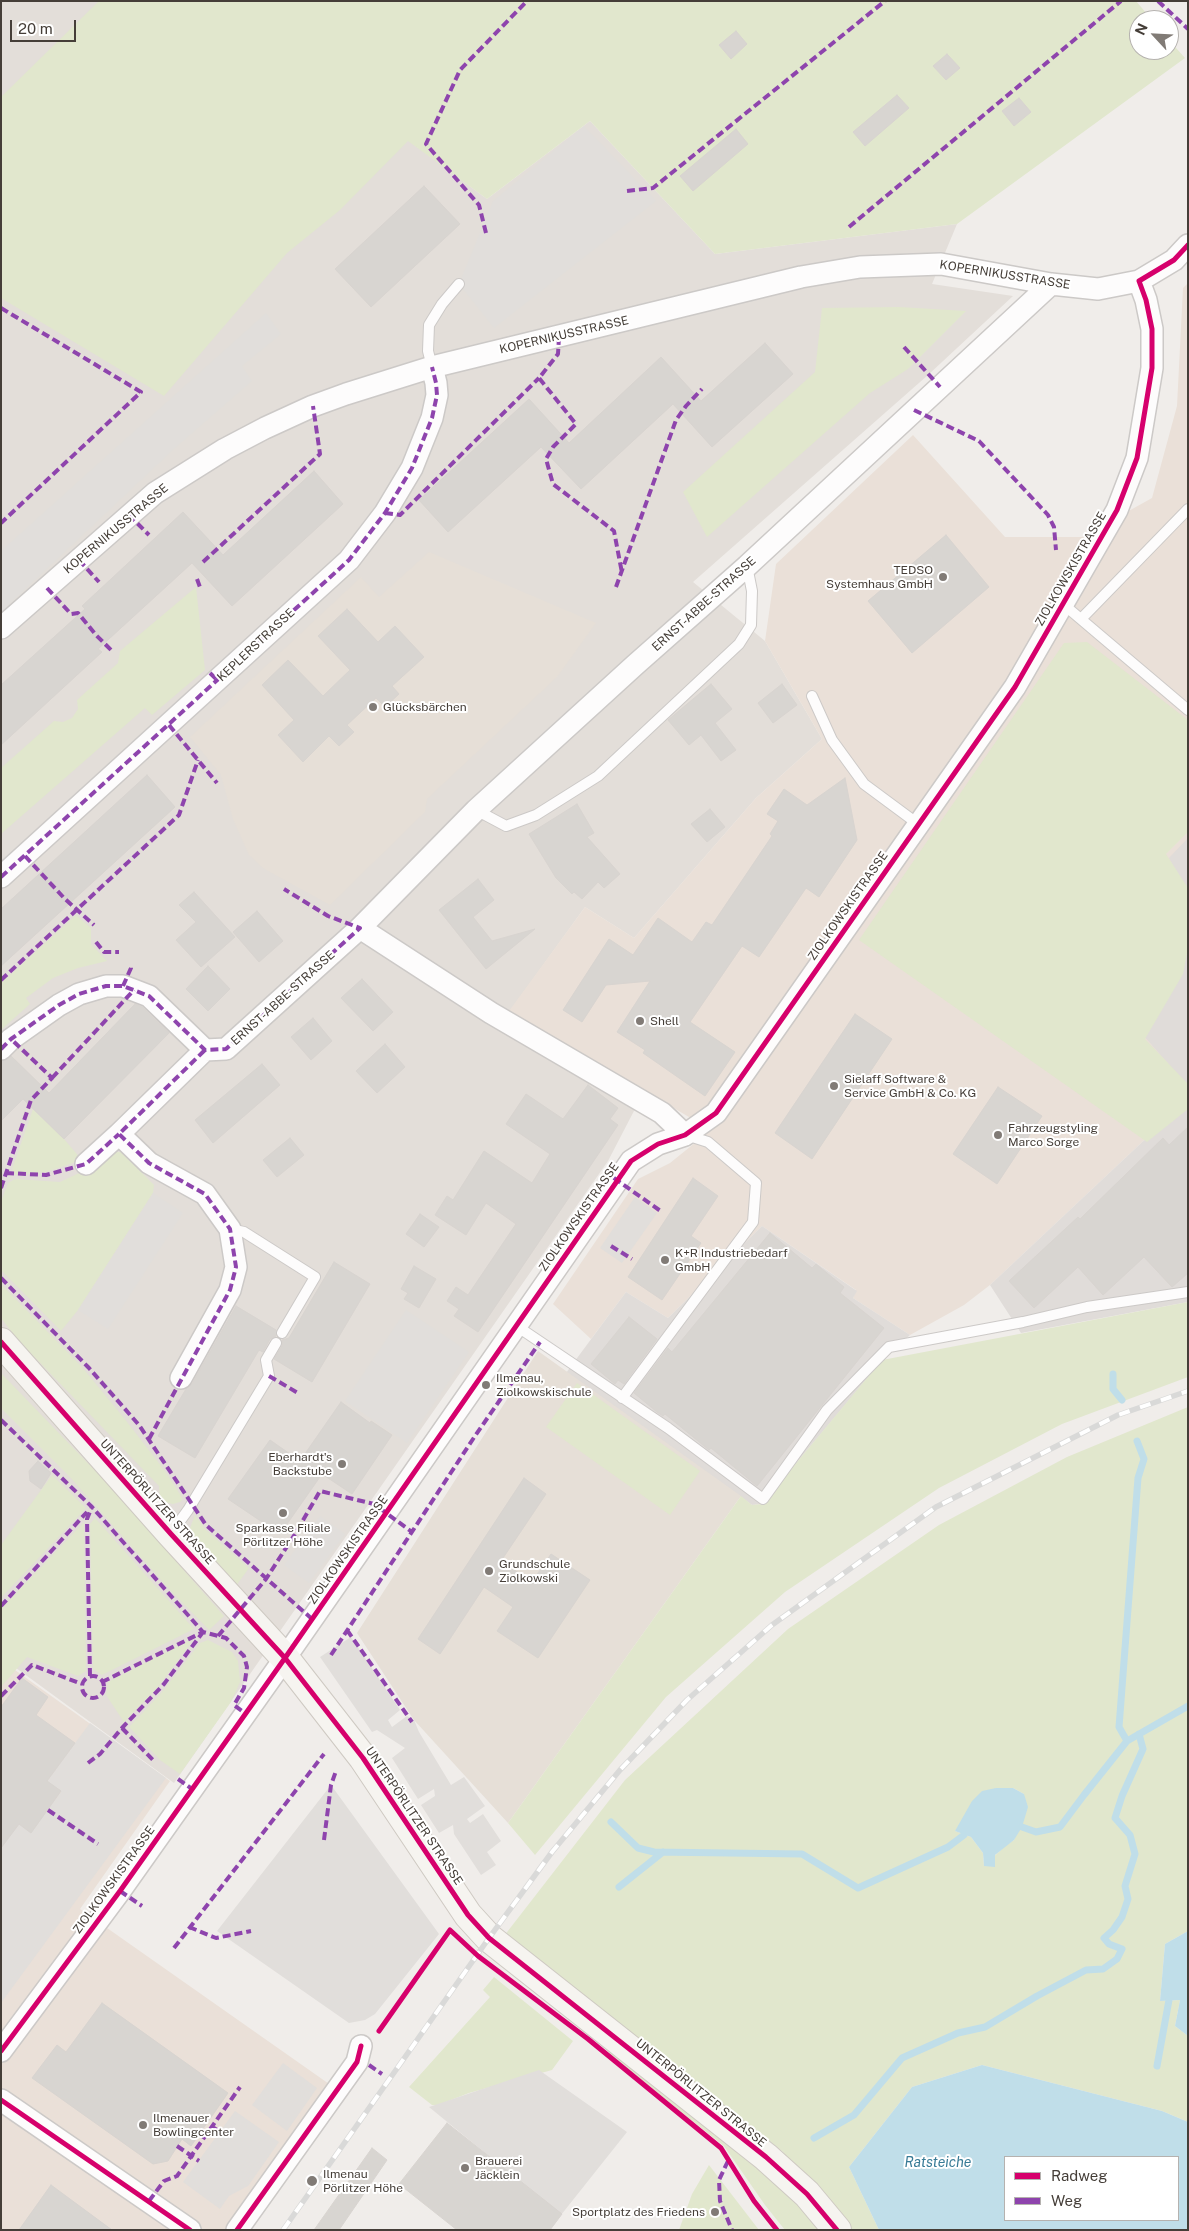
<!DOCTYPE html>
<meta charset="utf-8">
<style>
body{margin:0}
#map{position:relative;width:1189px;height:2231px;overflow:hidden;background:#f0edea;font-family:"Public Sans",sans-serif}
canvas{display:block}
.frame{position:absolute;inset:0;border:2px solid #453e38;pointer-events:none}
.legend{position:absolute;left:1004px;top:2156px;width:175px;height:65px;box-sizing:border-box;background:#fff;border:1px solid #b5b2af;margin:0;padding:6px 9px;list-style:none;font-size:15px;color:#453e38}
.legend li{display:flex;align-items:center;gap:10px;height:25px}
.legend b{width:25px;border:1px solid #b5b2af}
.north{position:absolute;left:1129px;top:10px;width:50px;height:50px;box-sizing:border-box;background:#fff;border:1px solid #b5b2af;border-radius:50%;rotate:295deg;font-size:14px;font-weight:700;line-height:20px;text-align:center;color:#453e38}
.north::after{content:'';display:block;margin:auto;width:18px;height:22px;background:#817b76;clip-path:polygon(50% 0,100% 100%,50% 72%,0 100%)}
.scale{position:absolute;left:10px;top:20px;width:66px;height:22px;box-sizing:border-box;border:2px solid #453e38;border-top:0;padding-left:6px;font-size:15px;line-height:18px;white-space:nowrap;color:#453e38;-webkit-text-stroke:4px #fff;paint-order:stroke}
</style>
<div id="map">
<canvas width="1189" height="2231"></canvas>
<div class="frame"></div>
<ul class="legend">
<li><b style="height:6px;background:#d6006c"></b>Radweg</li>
<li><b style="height:6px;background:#8e44ad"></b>Weg</li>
</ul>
<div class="north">N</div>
<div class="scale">20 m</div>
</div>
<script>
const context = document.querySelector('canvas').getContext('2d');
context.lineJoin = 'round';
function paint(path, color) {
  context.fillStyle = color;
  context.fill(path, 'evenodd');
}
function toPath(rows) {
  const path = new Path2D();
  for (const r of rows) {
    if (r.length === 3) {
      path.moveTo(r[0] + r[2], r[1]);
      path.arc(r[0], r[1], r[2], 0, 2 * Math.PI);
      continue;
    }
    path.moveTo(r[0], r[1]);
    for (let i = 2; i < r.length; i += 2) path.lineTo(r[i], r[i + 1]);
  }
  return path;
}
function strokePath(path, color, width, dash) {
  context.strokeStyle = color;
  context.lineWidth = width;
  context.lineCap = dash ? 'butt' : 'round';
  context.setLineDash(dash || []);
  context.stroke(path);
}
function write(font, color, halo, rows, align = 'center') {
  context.font = font + ' "Public Sans",sans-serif';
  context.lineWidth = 4;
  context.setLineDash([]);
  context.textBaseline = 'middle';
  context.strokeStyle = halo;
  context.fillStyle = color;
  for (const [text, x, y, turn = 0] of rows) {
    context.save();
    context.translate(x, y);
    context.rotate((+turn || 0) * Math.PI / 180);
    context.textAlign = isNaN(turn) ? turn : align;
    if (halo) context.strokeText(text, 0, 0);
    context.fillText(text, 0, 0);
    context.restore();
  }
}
paint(toPath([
 [1,1,350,1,408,140,487,199,590,121,715,254,957,224,932,284,1013,296,928,375,693,582,765,641,822,739,756,798,634,938,585,907,498,1028,635,1109,608,1161,174,1783,1,1657]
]), '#e3ded9');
paint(toPath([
 [1188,283,1188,1099,990,1285,964,1305,910,1335,853,1298,856,1290,762,1226,668,1318,626,1292,591,1339,553,1304,638,1179,670,1163,711,1130,509,1011,585,907,634,938,756,798,822,739,765,641,776,564,913,435,1005,537,1082,537,1152,498,1177,406,1183,288],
 [1,1660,170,1781,80,1909,332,2086,228,2230,1,2230]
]), '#eae0d8');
paint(toPath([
 [1188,838,1188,894,1169,858],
 [1188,911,1188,1086,1144,1036],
 [1188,1099,1188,1302,1021,1333,990,1285],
 [762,1226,857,1291,853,1298,910,1335,882,1361,762,1504,752,1505,566,1373,626,1292,668,1318]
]), '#e0dcd9');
paint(toPath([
 [429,552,596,623,557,677,427,799,425,812,330,905,263,868,249,855,233,819,221,775,190,737,361,577,379,597],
 [538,1351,741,1496,508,1823,414,1720,357,1633]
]), '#e6dfd7');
paint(toPath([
 [99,1,1136,1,1152,20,1139,20,1139,50,1169,50,1169,40,1185,58,957,224,715,254,590,121,487,199,408,141,340,210,287,253,164,396,1,298,1,97],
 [899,307,966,311,908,369,870,393,707,537,683,492,815,372,822,308],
 [196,587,205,670,152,715,145,708,1,834,1,768,54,721,63,722,72,718,78,709,77,700,118,663,120,651],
 [1087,642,1188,720,1188,832,1166,854,1188,888,1188,948,1183,974,1145,1039,1188,1084,1188,1109,1147,1142,859,940,1064,643],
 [76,915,91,928,91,944,107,961,78,968,53,978,26,998,30,1004,1,1030,1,983],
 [33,1109,64,1139,82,1160,46,1172,15,1175,12,1169],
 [110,1152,121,1152,154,1185,153,1193,78,1310,61,1331,1,1270,1,1202,8,1183,15,1179,60,1182,96,1165],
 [1,1284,82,1367,124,1418,165,1471,183,1499,180,1502,173,1504,160,1501,159,1486,18,1340,1,1318],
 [1188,1302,1188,1377,1062,1424,939,1488,785,1592,666,1697,535,1855,508,1823,741,1496,752,1505,762,1504,882,1360],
 [1,1373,107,1483,224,1616,209,1630,170,1590,69,1476,1,1408],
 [577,1383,700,1471,670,1515,546,1427],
 [1188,1407,1188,1931,1165,1944,1160,2001,1180,2000,1175,2026,1188,2036,1188,2122,1162,2111,982,2065,912,2087,849,2167,879,2230,849,2230,782,2151,504,1936,625,1780,788,1629,939,1525,1067,1457],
 [996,1788,1013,1788,1024,1794,1014,1840,1005,1846,984,1866,983,1853,971,1837,955,1831],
 [52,1475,86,1508,1,1598,1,1545],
 [195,1515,206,1530,249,1568,236,1586,193,1539,190,1528],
 [95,1518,194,1629,102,1675,93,1669,90,1524],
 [84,1522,86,1671,78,1676,27,1657,1,1687,1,1609],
 [190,1640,191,1643,158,1687,124,1722,106,1695,108,1682],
 [208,1640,232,1652,238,1661,240,1682,231,1702,180,1774,160,1760,129,1727,162,1692,200,1643],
 [494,1977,573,2041,552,2070,469,2093,438,2105,432,2105,409,2087,490,1997,483,1990],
 [608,2050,789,2192,821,2230,785,2230,765,2205,724,2146,611,2056],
 [709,2165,759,2230,679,2230,692,2194]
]), '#e1e7cd');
paint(toPath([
 [584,126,656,201,494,328,459,284,493,201],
 [266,313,281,334,242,366,252,381,175,448,1,612,1,551],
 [153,1193,183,1213,108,1329,78,1310],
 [635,1197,657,1213,622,1263,600,1248],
 [406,1310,469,1352,407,1443,345,1401],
 [320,1516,345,1534,309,1583,284,1565],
 [351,1637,400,1710,388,1720,392,1727,407,1716,414,1720,419,1732,451,1785,464,1777,485,1806,467,1819,470,1823,483,1814,501,1841,487,1852,496,1865,481,1875,454,1834,453,1825,439,1833,421,1805,435,1796,434,1789,418,1799,392,1758,405,1748,377,1730,372,1732,320,1657],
 [90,1723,166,1778,1,2003,1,1848,19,1823,31,1832,61,1792,47,1781],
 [331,1785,439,1934,375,2014,365,2020,349,2023,217,1931],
 [283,2063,317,2088,287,2131,252,2105],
 [539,2070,627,2132,561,2215,429,2107],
 [235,2111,279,2142,248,2186,229,2196,220,2209,183,2182]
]), '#e1dedb');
paint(toPath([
 [996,1788,1013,1788,1024,1794,1028,1807,1022,1827,1014,1840,995,1855,995,1867,984,1866,983,1853,971,1837,955,1831,972,1801,982,1791],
 [1188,1931,1188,2036,1175,2026,1180,2000,1160,2001,1165,1944],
 [982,2065,1162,2111,1188,2122,1188,2230,879,2230,849,2167,912,2087],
 [1005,2157,1178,2157,1178,2220,1005,2220]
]), '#c0dee9');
strokePath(toPath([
 [1113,1374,1113,1389,1122,1400],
 [1127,1741,1119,1727,1138,1478,1144,1459,1137,1441],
 [611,1822,638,1848,654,1852,802,1854,858,1888,948,1847,964,1835],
 [1022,1827,1036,1832,1060,1827,1084,1795,1127,1741,1188,1706],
 [619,1887,663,1852],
 [1157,2066,1169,2000],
 [814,2138,854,2115,902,2058,958,2033,985,2027,1037,1996,1086,1970,1103,1969,1117,1959,1122,1949,1109,1944,1104,1938,1113,1930,1122,1917,1128,1899,1125,1886,1135,1854,1130,1835,1115,1818,1122,1796,1143,1749,1139,1734]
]), '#c0dee9', 7);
const building = toPath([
 [736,31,747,44,731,59,719,45,736,31],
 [947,54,960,68,946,80,933,66,947,54],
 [897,95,909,108,865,146,853,132,897,95],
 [1019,98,1031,112,1014,126,1002,111,1019,98],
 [736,129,748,144,693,191,680,176,736,129],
 [424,186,460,224,371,307,335,269,424,186],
 [765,343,793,374,712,447,673,404,581,489,541,447,448,532,419,500,529,399,569,443,661,357,701,401,765,343],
 [314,471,343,504,232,606,192,563,98,649,102,652,1,745,1,685,85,609,82,606,183,512,223,555,314,471],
 [946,535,989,587,912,653,868,601,946,535],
 [347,609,378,642,395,626,424,657,392,686,399,694,385,707,376,698,347,725,354,732,339,746,329,736,303,762,278,735,294,720,262,685,288,660,323,696,350,670,318,636,347,609],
 [711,684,732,709,715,723,736,750,721,761,701,735,689,745,668,720,711,684],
 [782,684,797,705,773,723,758,703,782,684],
 [147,775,175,807,1,966,1,909,147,775],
 [845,778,857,840,819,897,806,888,759,957,742,946,690,1022,735,1052,705,1096,643,1053,645,1050,617,1032,650,981,606,985,582,1022,563,1010,609,939,633,955,658,918,692,942,706,922,712,925,772,836,770,834,778,821,767,814,784,789,807,805,845,778],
 [577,804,594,833,587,837,620,874,604,888,598,882,582,899,574,892,572,894,556,878,529,834,577,804],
 [710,809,725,827,707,842,691,824,710,809],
 [478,879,494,900,473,917,492,941,535,929,486,969,439,910,478,879],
 [194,892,235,937,201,967,176,940,196,922,179,905,194,892],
 [257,911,283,941,259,962,233,932,257,911],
 [208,966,230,989,208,1011,186,989,208,966],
 [362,979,393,1012,373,1031,341,998,362,979],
 [135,1004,142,1007,169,1033,64,1139,23,1099,1,1121,1,1061,11,1056,49,1093,135,1004],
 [855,1014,892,1039,812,1159,775,1133,855,1014],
 [313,1018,332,1041,311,1060,291,1037,313,1018],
 [385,1044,405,1067,377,1093,356,1071,385,1044],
 [262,1064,280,1085,213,1143,195,1120,262,1064],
 [588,1085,618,1108,610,1119,618,1125,478,1332,454,1316,459,1309,447,1301,456,1287,468,1295,516,1224,486,1203,466,1235,435,1215,447,1196,453,1200,484,1151,532,1183,550,1154,506,1124,526,1094,563,1119,588,1085],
 [998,1087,1042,1116,997,1184,953,1154,998,1087],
 [1188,1127,1188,1273,1172,1287,1144,1257,1103,1295,1078,1267,1034,1308,1009,1281,1078,1217,1080,1219,1163,1138,1169,1145,1188,1127],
 [290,1138,304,1155,277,1177,263,1160,290,1138],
 [693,1178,718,1196,691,1236,701,1243,662,1300,628,1277,693,1178],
 [420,1214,439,1227,424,1247,406,1234,420,1214],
 [770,1233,812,1268,816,1264,844,1287,840,1293,884,1328,757,1486,711,1448,709,1450,665,1414,663,1416,657,1412,634,1393,668,1348,672,1352,770,1233],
 [334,1262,370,1284,312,1382,274,1359,282,1346,282,1340,289,1338,334,1262],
 [414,1266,436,1279,419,1308,404,1299,408,1293,401,1289,414,1266],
 [236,1306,276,1330,276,1336,270,1339,263,1352,259,1350,195,1458,158,1436,186,1389,192,1384,236,1306],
 [629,1317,657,1339,624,1384,618,1380,615,1384,591,1364,629,1317],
 [341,1402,370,1423,371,1421,392,1435,352,1494,322,1474,280,1534,228,1499,270,1440,300,1461,341,1402],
 [38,1461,51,1473,41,1489,30,1481,29,1471,38,1461],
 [524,1478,546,1494,501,1561,532,1582,551,1554,590,1580,538,1658,497,1631,513,1607,484,1587,440,1654,418,1639,524,1478],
 [22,1678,48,1697,36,1715,75,1743,47,1781,61,1791,31,1833,19,1824,1,1848,1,1707,22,1678],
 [102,2003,228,2093,191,2146,182,2139,168,2161,153,2164,32,2078,57,2045,66,2052,102,2003],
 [447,2123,562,2214,550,2230,457,2230,399,2184,447,2123],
 [372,2148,387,2160,339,2230,314,2230,372,2148],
 [51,2185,112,2230,19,2230,51,2185]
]);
paint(building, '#d8d5d1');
strokePath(building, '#d8d4d0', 1);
const lane = toPath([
 [432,367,428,351,429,325,442,304,459,284],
 [1063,604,1188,710],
 [1081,619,1188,509],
 [812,696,832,740,864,784,918,824],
 [476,810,506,826,536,815,598,776,739,644,751,625,752,591,747,566],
 [230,1229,244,1232,315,1277,282,1333],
 [515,1325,668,1428,763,1499,827,1410,889,1347,1023,1322,1087,1307,1188,1292],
 [622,1398,753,1222,756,1183,708,1142,686,1135],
 [172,1532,188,1510,269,1376,266,1360,276,1343]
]);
const street = toPath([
 [1,628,155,493,225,449,265,428,313,406,346,394,432,367,801,277,860,267,941,264,1051,284,1098,289,1139,281,1174,260,1188,245],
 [1,877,349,560,385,513,412,468,432,418,437,395,436,383,432,367],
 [360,928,491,1013,662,1113,685,1135],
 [1,1049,11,1039,59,1005,79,994,106,986,123,986,149,996,205,1050,226,1049,360,928,476,810,635,665,747,566,1051,284],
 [86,1164,119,1134],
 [181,1378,230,1290,236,1267,230,1229,205,1194,149,1163,119,1134,205,1050],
 [1,2051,120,1891,285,1658,631,1161,658,1144,685,1135,716,1113,1015,687,1117,510,1137,458,1152,368,1152,329,1146,300,1139,281],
 [1,2100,190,2230],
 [237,2230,357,2062,361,2046]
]);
const secondary = toPath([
 [1,1342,171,1534,285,1658,363,1758,468,1915,489,1938,766,2157,807,2194,837,2230]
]);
strokePath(lane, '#ccc9c7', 12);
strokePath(street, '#ccc9c7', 24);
strokePath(secondary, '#cec9c2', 30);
strokePath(lane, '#fdfcfc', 10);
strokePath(street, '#fdfcfc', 21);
strokePath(secondary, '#f6f4f0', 28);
const rail = toPath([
 [283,2230,489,1938,552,1852,620,1770,687,1700,772,1625,936,1507,1118,1415,1188,1391]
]);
strokePath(rail, '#d9d9d8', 5.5);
strokePath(rail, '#fff', 4, [11]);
strokePath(toPath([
 [1158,1,1188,29],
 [627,191,653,188,885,1],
 [849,227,1121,1],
 [486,233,479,205,426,144,460,70,527,1],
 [1,308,141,392,1,523],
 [559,337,558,354,539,378,576,424,553,447,546,459,553,484,614,531,622,573],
 [904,347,940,387],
 [914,410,979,441,1048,515,1054,527,1056,550],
 [385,513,400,515,539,378],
 [129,515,149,535],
 [79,560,99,582],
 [203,562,320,454,313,406],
 [197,579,201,590],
 [616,587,676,420,686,406,702,389],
 [47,588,71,614,78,613,96,635,113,652],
 [210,673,218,681],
 [169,725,217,783],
 [25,856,65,899,94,925],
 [1,877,349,560,385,513,412,468,432,418,437,395,436,383,432,367],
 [96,942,104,952,119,952],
 [1,980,179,815,198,760],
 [123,986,131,968,131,964],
 [1,1049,11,1039,59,1005,79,994,106,986,123,986,149,996,205,1050,226,1049,360,928,328,916,284,889],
 [52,1078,134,990],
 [604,1171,662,1212],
 [6,1173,46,1175,86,1164,119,1134],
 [1,1188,31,1100,52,1078,11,1039],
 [611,1246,632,1259],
 [1,1278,89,1368,139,1425,206,1525,312,1619],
 [269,1376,298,1393],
 [1,1420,92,1507,203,1632,226,1638,244,1656,247,1667,244,1688,234,1705,246,1714],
 [149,1439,230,1290,236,1267,230,1229,205,1194,149,1163,119,1134,205,1050],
 [1,1606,87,1512],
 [347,1630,412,1722],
 [218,1636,266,1579,295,1534,320,1491,374,1504,412,1532],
 [331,1655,475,1436,540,1342],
 [90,1676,87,1519,92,1507],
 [93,1687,11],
 [102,1682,201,1633],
 [1,1696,32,1665,82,1684],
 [122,1728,153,1760],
 [88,1763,100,1754,122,1728,164,1684,203,1632],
 [178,1779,192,1789],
 [48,1810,98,1844],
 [324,1840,331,1785,336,1771],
 [120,1891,142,1906],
 [189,1927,216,1938,251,1931],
 [174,1948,324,1754],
 [369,2065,382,2074],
 [211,2126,220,2132],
 [177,2146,199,2161],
 [728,2161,719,2180,720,2201,732,2230],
 [149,2201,164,2181,177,2176,240,2087]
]), '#8e44ad', 4, [8, 4]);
strokePath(toPath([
 [1,1342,171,1534,285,1658,363,1758,468,1915,489,1938,766,2157,807,2194,837,2230],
 [379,2031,450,1930,478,1956,588,2039,721,2148,754,2201,777,2230],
 [1,2051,120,1891,285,1658,631,1161,658,1144,685,1135,716,1113,1015,687,1117,510,1137,458,1152,368,1152,329,1146,300,1139,281,1174,260,1188,245],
 [1,2100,190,2230],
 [237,2230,357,2062,361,2046]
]), '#d6006c', 5);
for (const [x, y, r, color] of [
 [943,577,5,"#817b76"],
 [373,707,5,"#817b76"],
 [640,1021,5,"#817b76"],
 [834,1086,5,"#817b76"],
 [998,1135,5,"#817b76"],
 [665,1260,5,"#817b76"],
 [486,1385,5,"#817b76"],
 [342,1464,5,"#817b76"],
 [283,1513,5,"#817b76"],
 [489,1571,5,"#817b76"],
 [143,2125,5,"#817b76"],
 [465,2168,5,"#817b76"],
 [312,2181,6,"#817b76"],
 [715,2212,5,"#817b76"]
]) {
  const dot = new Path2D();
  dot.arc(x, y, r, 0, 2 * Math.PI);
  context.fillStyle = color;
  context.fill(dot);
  strokePath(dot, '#fff', 2);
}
write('12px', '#453e38', '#fff', [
 ["KOPERNIKUSSTRASSE",1005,275,9],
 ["KOPERNIKUSSTRASSE",564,335,-13],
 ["KOPERNIKUSSTRASSE",116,529,-40],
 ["ZIOLKOWSKISTRASSE",1071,569,-60],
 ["ERNST-ABBE-STRASSE",704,604,-42],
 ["KEPLERSTRASSE",256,645,-43],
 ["ZIOLKOWSKISTRASSE",848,906,-55],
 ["ERNST-ABBE-STRASSE",283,998,-42],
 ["ZIOLKOWSKISTRASSE",579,1217,-55],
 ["UNTERPÖRLITZER STRASSE",157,1502,48],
 ["ZIOLKOWSKISTRASSE",348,1550,-55],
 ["UNTERPÖRLITZER STRASSE",414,1816,56],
 ["ZIOLKOWSKISTRASSE",114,1880,-54],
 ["UNTERPÖRLITZER STRASSE",701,2093,39]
]);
write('12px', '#453e38', '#fff', [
 ["TEDSO",933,570,"right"],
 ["Systemhaus GmbH",933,584,"right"],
 ["Glücksbärchen",383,707],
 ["Shell",650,1021],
 ["Sielaff Software &",844,1079],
 ["Service GmbH & Co. KG",844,1093],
 ["Fahrzeugstyling",1008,1128],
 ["Marco Sorge",1008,1142],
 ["K+R Industriebedarf",675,1253],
 ["GmbH",675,1267],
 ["Ilmenau,",496,1378],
 ["Ziolkowskischule",496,1392],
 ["Eberhardt's",332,1457,"right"],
 ["Backstube",332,1471,"right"],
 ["Sparkasse Filiale",283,1528,"center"],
 ["Pörlitzer Höhe",283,1542,"center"],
 ["Grundschule",499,1564],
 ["Ziolkowski",499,1578],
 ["Ilmenauer",153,2118],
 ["Bowlingcenter",153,2132],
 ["Brauerei",475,2161],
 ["Jäcklein",475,2175],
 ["Ilmenau",323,2174],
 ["Pörlitzer Höhe",323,2188],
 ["Sportplatz des Friedens",705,2212,"right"]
], 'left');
write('italic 14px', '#387b96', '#fff', [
 ["Ratsteiche",938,2163]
]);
</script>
